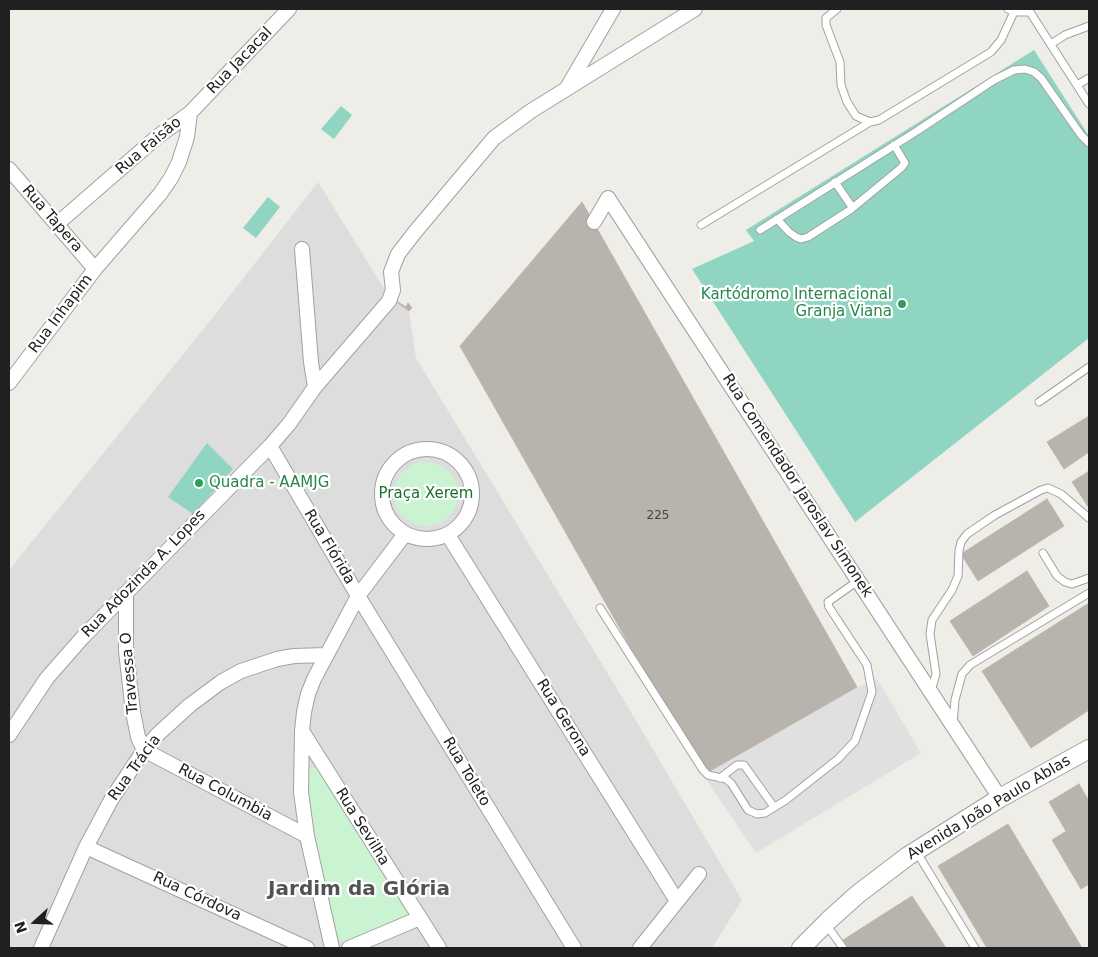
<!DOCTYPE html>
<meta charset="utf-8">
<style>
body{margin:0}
#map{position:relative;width:1098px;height:957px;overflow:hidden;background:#efede7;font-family:"DejaVu Sans",sans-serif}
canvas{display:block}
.frame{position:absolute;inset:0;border:10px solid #202020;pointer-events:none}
.north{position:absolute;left:10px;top:897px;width:50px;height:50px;-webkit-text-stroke:4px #fff;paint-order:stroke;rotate:250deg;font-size:14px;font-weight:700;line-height:20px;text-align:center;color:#202020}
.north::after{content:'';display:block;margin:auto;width:18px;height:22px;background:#202020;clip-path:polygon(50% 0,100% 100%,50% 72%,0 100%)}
</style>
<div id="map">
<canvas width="1098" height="957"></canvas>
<div class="frame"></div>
<div class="north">N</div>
</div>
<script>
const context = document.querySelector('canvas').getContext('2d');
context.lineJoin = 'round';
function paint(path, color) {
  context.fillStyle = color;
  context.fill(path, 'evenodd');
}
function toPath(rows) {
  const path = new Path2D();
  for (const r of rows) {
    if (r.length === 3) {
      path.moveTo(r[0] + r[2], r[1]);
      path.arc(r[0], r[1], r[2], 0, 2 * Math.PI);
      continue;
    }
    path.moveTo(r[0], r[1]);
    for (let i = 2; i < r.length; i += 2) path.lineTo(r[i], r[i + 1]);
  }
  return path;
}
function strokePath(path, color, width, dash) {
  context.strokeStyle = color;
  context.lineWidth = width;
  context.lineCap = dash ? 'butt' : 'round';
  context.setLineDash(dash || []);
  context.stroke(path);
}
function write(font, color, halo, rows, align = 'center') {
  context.font = font + ' "DejaVu Sans",sans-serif';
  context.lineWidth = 4.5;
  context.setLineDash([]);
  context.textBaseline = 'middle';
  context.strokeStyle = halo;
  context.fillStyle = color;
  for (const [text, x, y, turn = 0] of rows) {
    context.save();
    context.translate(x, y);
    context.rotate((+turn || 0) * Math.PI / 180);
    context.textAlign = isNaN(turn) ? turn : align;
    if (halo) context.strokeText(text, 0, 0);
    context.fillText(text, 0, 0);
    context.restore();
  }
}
paint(toPath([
 [318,182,388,295,409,311,416,358,625,702,742,900,712,948,9,948,9,570,210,321]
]), '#dedddd');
paint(toPath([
 [426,494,32],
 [311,768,320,768,410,915,409,917,346,942,339,939,336,936,311,832,306,773]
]), '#caf3d2');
paint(toPath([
 [1034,50,1089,136,1089,338,855,522,692,269,754,241,746,230],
 [341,106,352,115,334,139,321,129],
 [268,197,280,207,256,238,243,228],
 [207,443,233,469,193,514,168,497]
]), '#8fd5c1');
paint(toPath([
 [877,679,921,753,756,853,703,775,857,687]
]), '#e0e0e0');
const building = toPath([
 [582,202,857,687,703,775,460,346,582,202],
 [387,295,406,307,408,303,412,308,409,311,387,295],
 [1089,416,1089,452,1064,469,1047,442,1089,416],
 [1089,471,1089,508,1072,482,1089,471],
 [1047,499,1064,526,978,581,961,554,1047,499],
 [1027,571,1049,606,973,656,950,621,1027,571],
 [1089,603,1089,710,1031,748,982,671,1089,603],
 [1079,784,1089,801,1089,817,1066,831,1049,802,1079,784],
 [1089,817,1089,884,1081,889,1052,840,1089,817],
 [1008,824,1082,948,987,948,938,866,1008,824],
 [912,896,946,948,849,948,843,940,912,896]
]);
paint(building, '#b8b3ad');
strokePath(building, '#bfb6ab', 1);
const service = toPath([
 [837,9,826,18,826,25,840,62,841,85,847,102,856,116,870,122,879,120,991,52,1001,40,1014,12],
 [1008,9,1014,12,1029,12],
 [1028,9,1089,104],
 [1051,44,1065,35,1089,26],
 [1077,85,1089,78],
 [835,182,852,207],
 [777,219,789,232,796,237,801,239,808,237,850,210,901,168,905,163,894,145],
 [701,225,870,122],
 [760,230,917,131,994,80,1014,70,1025,69,1034,72,1041,78,1081,135,1089,143],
 [1039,402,1089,367],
 [1043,553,1057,576,1065,582,1072,584,1089,578],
 [600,608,703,770,708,775,726,779,731,783,748,810,757,814,765,813,786,800,838,759,855,741,872,692,867,665,829,607,828,602,859,580],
 [931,691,936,674,930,634,932,620,952,590,958,576,959,551,961,542,967,534,995,515,1041,490,1048,488,1061,494,1089,518],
 [953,724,955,700,962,674,970,665,1089,593],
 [720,778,737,765,744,765,774,807],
 [916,851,975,948],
 [826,924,843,948]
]);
const minor = toPath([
 [568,86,613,9],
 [9,169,95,269],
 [594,222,608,198,1000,798],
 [57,224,157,137,190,113,289,9],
 [302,249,311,362,315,387],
 [9,383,95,269,160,194,171,178,179,162,187,137,190,113],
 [270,446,358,596,574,948],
 [427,494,45],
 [448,535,677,901],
 [126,594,126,651,133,712,138,737,144,750,307,836],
 [302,731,439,948],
 [9,735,47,678,83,637,270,446,289,424,315,387,389,301,393,290,391,272,398,254,415,232,494,138,531,111,695,9],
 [86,847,307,948],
 [41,948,86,847,111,800,144,750,157,735,190,705,221,682,241,671,277,659,294,656,326,655],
 [332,948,307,836,301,792,302,731,304,712,308,694,314,679,358,596,405,534],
 [349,948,420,918],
 [640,948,699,874]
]);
const tertiary = toPath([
 [801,948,829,920,858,894,908,856,1000,798,1089,749]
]);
strokePath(service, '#a1a1a1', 9);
strokePath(minor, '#a1a1a1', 16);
strokePath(tertiary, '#a1a1a1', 20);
strokePath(service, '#fff', 7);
strokePath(minor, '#fff', 14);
strokePath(tertiary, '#fff', 18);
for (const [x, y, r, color] of [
 [902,304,5,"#2e9e5b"],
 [199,483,5,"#2e9e5b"]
]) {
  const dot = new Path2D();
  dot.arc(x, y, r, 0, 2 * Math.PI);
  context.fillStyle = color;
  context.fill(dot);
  strokePath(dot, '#fff', 2);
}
write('12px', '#464543', null, [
 ["225",658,516]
]);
write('15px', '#202020', '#fff', [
 ["Rua Jacacal",240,61,-46],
 ["Rua Faisão",149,146,-40],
 ["Rua Tapera",52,219,49],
 ["Rua Inhapim",61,314,-53],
 ["Rua Comendador Jaroslav Simonek",797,486,57],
 ["Rua Flórida",329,547,59],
 ["Rua Adozinda A. Lopes",144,574,-46],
 ["Travessa O",130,673,-95],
 ["Rua Gerona",563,718,58],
 ["Rua Trácia",135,768,-54],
 ["Rua Toleto",466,772,59],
 ["Rua Columbia",225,793,28],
 ["Avenida João Paulo Ablas",989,808,-31],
 ["Rua Sevilha",362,827,58],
 ["Rua Córdova",197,897,25]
]);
write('15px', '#27864d', '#fff', [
 ["Kartódromo Internacional",892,295],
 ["Granja Viana",892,312],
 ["Quadra - AAMJG",209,483,"left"]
], 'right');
write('15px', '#19722b', '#fff', [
 ["Praça Xerem",426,494]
]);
write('bold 20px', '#535353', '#fff', [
 ["Jardim da Glória",359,890]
]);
</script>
